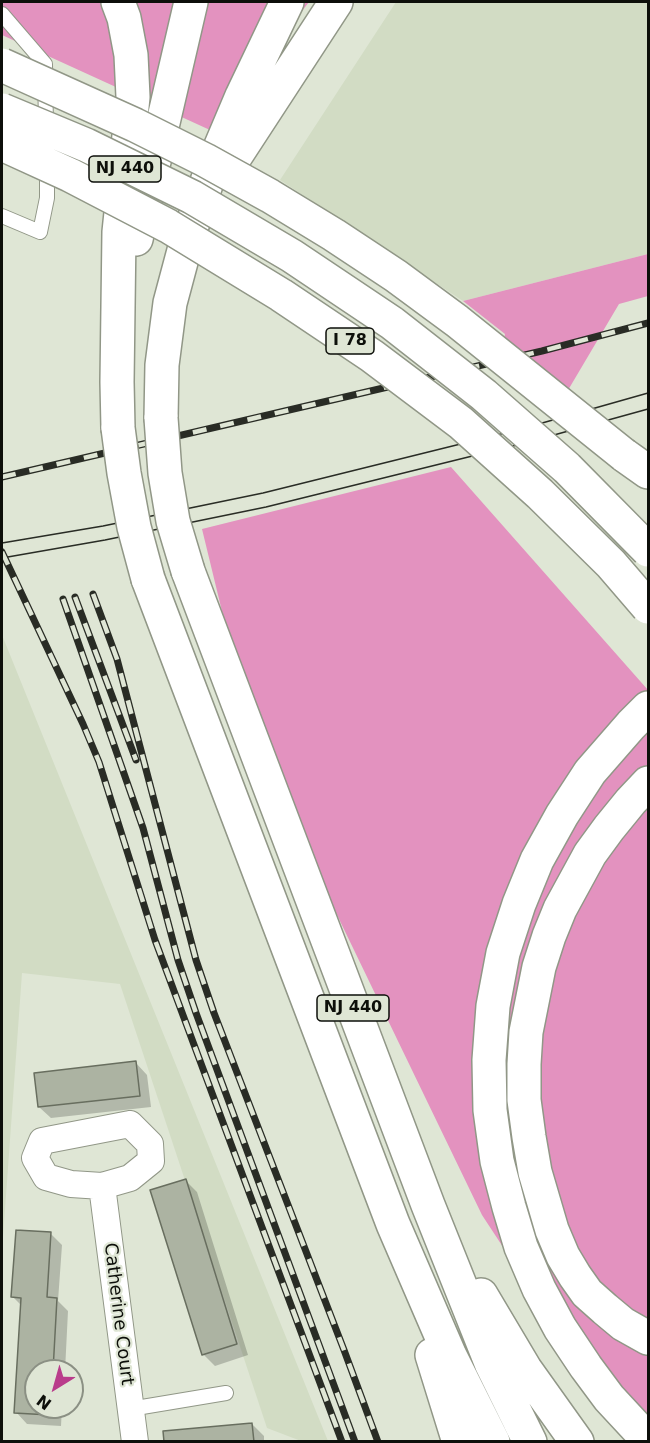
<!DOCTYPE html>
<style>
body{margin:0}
#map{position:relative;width:650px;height:1443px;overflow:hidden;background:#dfe6d5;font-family:"DejaVu Sans",sans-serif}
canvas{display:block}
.frame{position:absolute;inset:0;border:3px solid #0d0f0a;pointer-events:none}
.north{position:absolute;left:24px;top:1359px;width:60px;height:60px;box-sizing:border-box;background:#dfe6d5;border:2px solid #8b9084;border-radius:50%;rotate:217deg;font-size:16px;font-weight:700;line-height:24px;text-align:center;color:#0d0f0a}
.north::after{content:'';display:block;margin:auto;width:21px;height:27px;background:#b93c8b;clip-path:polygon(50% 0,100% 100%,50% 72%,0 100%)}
</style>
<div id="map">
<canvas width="650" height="1443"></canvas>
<div class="frame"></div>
<div class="north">N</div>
</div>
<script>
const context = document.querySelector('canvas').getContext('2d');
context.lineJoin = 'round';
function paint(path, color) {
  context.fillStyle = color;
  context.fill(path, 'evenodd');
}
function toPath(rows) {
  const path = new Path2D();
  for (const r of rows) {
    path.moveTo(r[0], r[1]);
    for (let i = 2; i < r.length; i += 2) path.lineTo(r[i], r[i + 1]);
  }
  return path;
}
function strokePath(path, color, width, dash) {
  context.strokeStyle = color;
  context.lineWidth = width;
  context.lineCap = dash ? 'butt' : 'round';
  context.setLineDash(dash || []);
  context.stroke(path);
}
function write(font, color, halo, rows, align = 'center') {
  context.font = font + ' "DejaVu Sans",sans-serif';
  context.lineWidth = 4.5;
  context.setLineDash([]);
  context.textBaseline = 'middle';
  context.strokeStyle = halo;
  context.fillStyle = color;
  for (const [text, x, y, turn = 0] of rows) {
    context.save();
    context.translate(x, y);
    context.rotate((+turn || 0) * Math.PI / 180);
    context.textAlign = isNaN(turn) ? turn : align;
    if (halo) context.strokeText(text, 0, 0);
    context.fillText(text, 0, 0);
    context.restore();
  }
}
paint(toPath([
 [396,2,648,2,648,254,463,301,280,180],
 [2,635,328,1441,301,1441,267,1428,120,984,22,973,2,1251]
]), '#d2dcc4');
paint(toPath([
 [2,2,309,2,210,130,2,35],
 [648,254,648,296,619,304,561,402,502,349,505,334,463,301],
 [451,467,648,690,648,1441,630,1441,482,1215,254,743,202,529]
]), '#e392bf');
paint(toPath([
 [136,1063,147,1075,151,1107,51,1118,39,1107],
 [185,1180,197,1192,248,1355,215,1366,203,1354],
 [50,1233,62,1245,58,1301,68,1311,65,1371,36,1371,36,1407,62,1407,61,1426,27,1424,16,1412,22,1306,13,1297],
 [252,1424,264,1436,264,1442,166,1442]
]), '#0003');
const building = toPath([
 [136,1061,140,1096,38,1107,34,1073,136,1061],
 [186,1179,237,1344,202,1355,150,1190,186,1179],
 [16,1230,51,1232,47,1297,57,1298,53,1371,36,1371,36,1407,50,1407,50,1415,14,1413,21,1298,11,1297,16,1230],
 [252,1423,254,1442,164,1442,163,1431,252,1423]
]);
paint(building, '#acb3a2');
strokePath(building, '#686e5f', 1.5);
const service = toPath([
 [2,14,45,64,46,128],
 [2,216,40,232,47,198,47,165],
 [130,1409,226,1393]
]);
const minor = toPath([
 [130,1124,150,1144,151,1161,130,1178,102,1186,71,1184,46,1177,35,1158,42,1141,130,1124],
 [102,1186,135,1442]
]);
const trunk = toPath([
 [231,163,336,2],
 [136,239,191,2],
 [161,418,162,365,170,303,186,243,212,167,242,96,287,2],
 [118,428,117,382,119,232,133,97,131,55,124,18,118,2],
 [188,571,428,1205,492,1365,530,1442],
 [148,579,393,1224,450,1356,493,1442],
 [481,1295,525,1369,577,1442],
 [432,1355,459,1442]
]);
const motorway = toPath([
 [624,455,648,472],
 [648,708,631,725,590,772,562,815,537,860,519,904,503,953,493,1006,489,1060,490,1110,497,1161,509,1207,521,1247,539,1289,560,1328,586,1367,609,1398,648,1440],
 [648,783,631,801,609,828,590,854,560,909,549,936,539,967,526,1032,524,1064,524,1100,529,1137,535,1172,552,1230,563,1256,575,1276,587,1293,605,1309,623,1324,648,1338]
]);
strokePath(service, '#919787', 16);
strokePath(minor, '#919787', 28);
strokePath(trunk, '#919787', 36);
strokePath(motorway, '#919787', 36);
strokePath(service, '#fff', 14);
strokePath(minor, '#fff', 26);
strokePath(trunk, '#fff', 33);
strokePath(motorway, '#fff', 33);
strokePath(toPath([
 [2,543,103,526,263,493,521,429,648,393],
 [2,558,105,540,266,507,525,443,648,409]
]), '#292c25', 1.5);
const rail = toPath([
 [2,477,542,351,648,323],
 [2,552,83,724,99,762,155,940,342,1442],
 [93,594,117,659,196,960,214,1013,344,1350,378,1442],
 [75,597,136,760],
 [63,599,143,828,178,960,196,1013,355,1442]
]);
strokePath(rail, '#292c25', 7);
strokePath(rail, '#dfe6d5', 4.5, [14]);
const trunkBridge = toPath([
 [161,418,165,473,173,521,188,571],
 [118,428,124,473,134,527,148,579]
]);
const motorwayBridge = toPath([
 [2,65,135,125,205,160,270,196,334,235,396,276,457,321,624,455],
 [2,110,86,145,192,197,292,256,392,323,484,395,567,468,648,550],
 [2,144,70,175,168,226,281,295,372,356,461,423,540,494,611,564,648,607]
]);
strokePath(trunkBridge, '#919787', 36, []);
strokePath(motorwayBridge, '#919787', 36, []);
strokePath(trunkBridge, '#fff', 33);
strokePath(motorwayBridge, '#fff', 33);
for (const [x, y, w] of [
 [125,169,72],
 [350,341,48],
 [353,1008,72]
]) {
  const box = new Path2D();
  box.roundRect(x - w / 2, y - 13, w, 26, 4.5);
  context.fillStyle = '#dfe6d5';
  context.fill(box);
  strokePath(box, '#0d0f0a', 1.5);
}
write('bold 16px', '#0d0f0a', null, [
 ["NJ 440",125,169],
 ["I 78",350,341],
 ["NJ 440",353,1008]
]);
write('18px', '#0d0f0a', '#dfe6d5', [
 ["Catherine Court",118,1314,83]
]);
</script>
